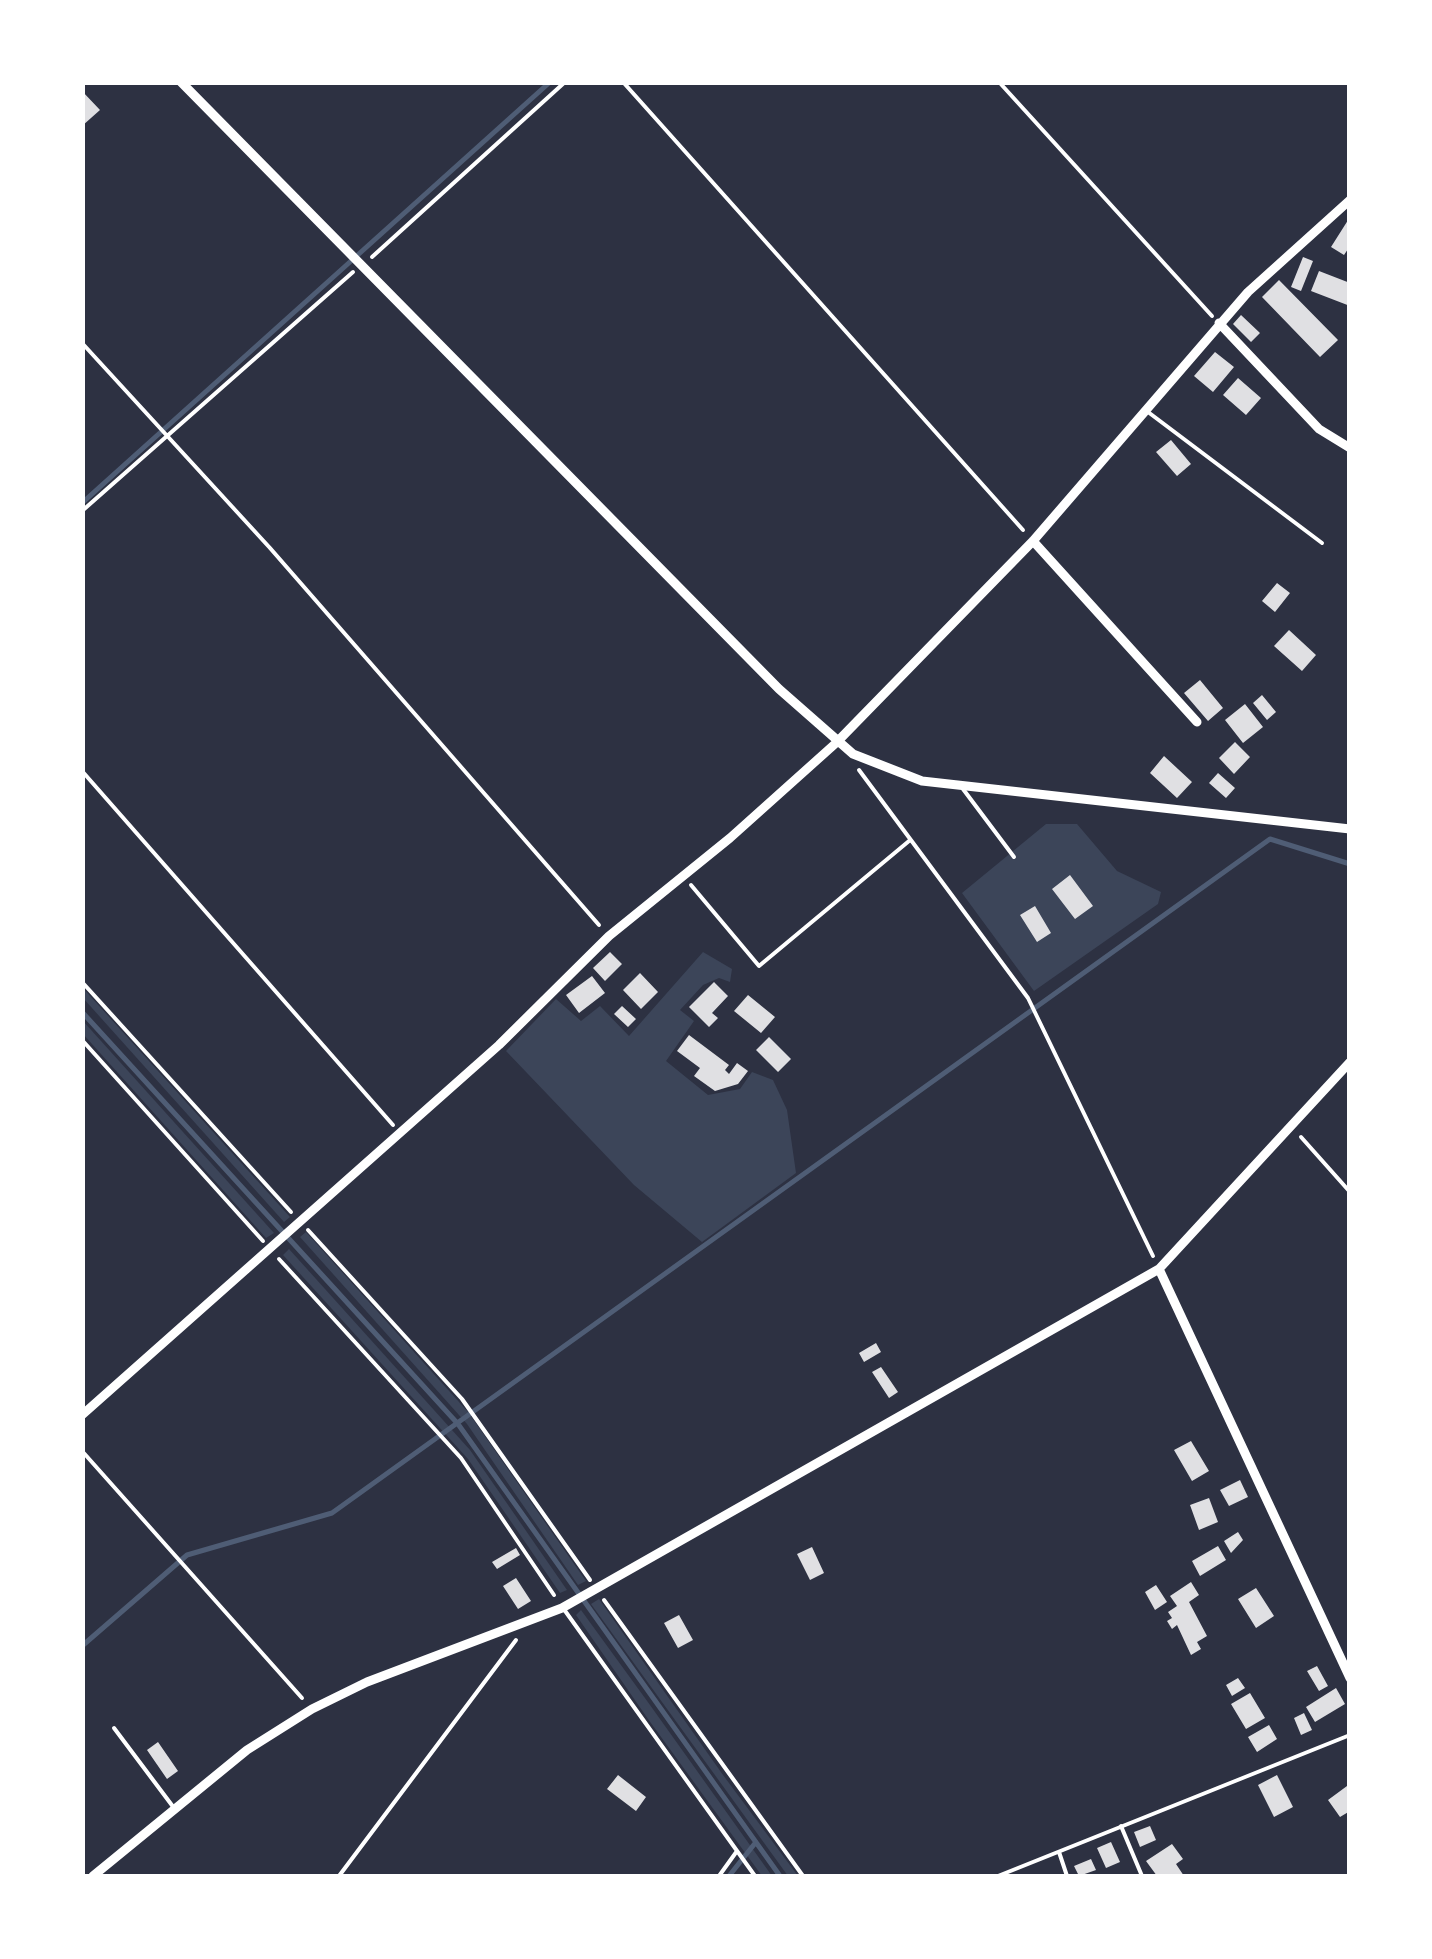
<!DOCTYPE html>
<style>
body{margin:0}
#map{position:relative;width:1432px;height:1959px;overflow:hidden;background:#2d3142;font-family:"DM Sans",sans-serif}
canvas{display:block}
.frame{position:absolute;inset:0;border:85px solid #fff;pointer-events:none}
</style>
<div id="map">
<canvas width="1432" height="1959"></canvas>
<div class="frame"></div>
</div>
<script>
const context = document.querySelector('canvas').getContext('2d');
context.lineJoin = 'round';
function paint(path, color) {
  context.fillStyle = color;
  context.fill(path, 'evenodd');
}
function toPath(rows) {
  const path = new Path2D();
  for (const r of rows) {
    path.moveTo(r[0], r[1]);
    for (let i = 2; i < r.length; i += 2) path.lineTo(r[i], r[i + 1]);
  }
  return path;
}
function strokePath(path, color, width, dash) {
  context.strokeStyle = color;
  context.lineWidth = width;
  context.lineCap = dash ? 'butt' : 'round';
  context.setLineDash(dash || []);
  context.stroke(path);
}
paint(toPath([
 [1046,824,1077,824,1117,871,1161,892,1158,904,1034,991,962,893],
 [703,952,732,969,730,982,719,978,703,985,680,1010,694,1021,666,1061,708,1095,740,1089,752,1072,773,1080,787,1110,796,1173,702,1242,634,1185,506,1051,556,999,581,1021,600,1006,629,1036],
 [82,987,290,1217,284,1222,83,998],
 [83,1021,274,1233,266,1238,83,1034],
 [306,1232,468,1412,586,1581,578,1585,467,1424,300,1237],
 [289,1249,470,1450,567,1590,560,1593,468,1459,283,1255],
 [599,1599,723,1775,798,1876,788,1876,591,1604],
 [581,1610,650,1705,772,1876,762,1876,648,1719,576,1615]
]), '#3c4559');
strokePath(toPath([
 [82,503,550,82],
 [82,1012,458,1424,780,1876],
 [82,1646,187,1555,332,1513,1270,839,1350,864],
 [729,1876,756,1842]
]), '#4f5d75', 5);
paint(toPath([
 [82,91,100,110,82,126],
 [1350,217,1350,246,1344,255,1331,247],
 [1303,257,1313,261,1301,291,1291,287],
 [1319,271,1350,283,1350,306,1311,291],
 [1279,280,1338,340,1320,357,1262,297],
 [1241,315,1260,333,1251,342,1233,324],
 [1215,352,1234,367,1213,392,1194,376],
 [1238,378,1261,398,1246,415,1223,395],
 [1171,440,1191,464,1177,476,1156,452],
 [1277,583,1290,593,1275,612,1262,601],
 [1289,630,1316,655,1302,671,1274,646],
 [1200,680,1223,708,1208,721,1184,693],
 [1262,695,1276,712,1267,720,1253,703],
 [1245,704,1263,727,1243,743,1225,720],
 [1235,742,1250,757,1234,774,1219,758],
 [1164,756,1192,782,1177,798,1150,773],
 [1218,773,1235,788,1226,798,1209,783],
 [1070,875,1093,906,1075,919,1052,889],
 [1035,906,1051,933,1037,942,1020,915],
 [610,952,622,964,605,981,593,968],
 [640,973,658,992,641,1009,623,990],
 [592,976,605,993,579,1013,566,995],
 [714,982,728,996,712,1013,718,1018,709,1027,689,1007],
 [748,995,775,1017,761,1033,734,1011],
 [622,1006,636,1019,628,1027,614,1014],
 [689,1035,729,1065,725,1070,729,1074,737,1063,748,1071,738,1084,715,1091,694,1076,700,1068,677,1051],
 [769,1037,791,1059,778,1072,756,1050],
 [876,1343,881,1352,864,1362,859,1353],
 [881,1367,898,1392,889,1398,872,1372],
 [1191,1441,1209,1471,1192,1481,1174,1450],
 [1240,1480,1248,1497,1229,1506,1220,1490],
 [1209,1498,1218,1522,1199,1530,1190,1505],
 [1238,1532,1243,1540,1231,1553,1224,1541],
 [1218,1546,1226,1560,1200,1576,1192,1561],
 [812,1547,824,1573,810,1580,797,1554],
 [516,1548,520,1555,497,1569,492,1562],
 [516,1578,531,1601,518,1609,503,1586],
 [1191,1582,1199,1595,1189,1602,1207,1636,1197,1642,1201,1649,1191,1655,1177,1625,1172,1629,1167,1621,1172,1618,1168,1612,1177,1606,1170,1596],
 [1156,1585,1167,1602,1155,1610,1145,1592],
 [1256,1588,1274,1616,1256,1628,1238,1599],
 [679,1615,693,1640,678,1648,664,1623],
 [1317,1666,1328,1686,1319,1691,1307,1671],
 [1238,1678,1245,1688,1232,1696,1226,1685],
 [1336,1688,1345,1704,1315,1722,1306,1707],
 [1250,1693,1265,1718,1246,1729,1231,1704],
 [1304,1713,1312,1730,1301,1735,1294,1718],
 [1269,1725,1277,1739,1257,1752,1248,1737],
 [158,1742,178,1771,167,1779,147,1750],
 [618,1775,646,1797,636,1811,607,1789],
 [1277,1775,1293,1807,1274,1817,1258,1785],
 [1347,1786,1350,1811,1340,1817,1328,1800],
 [1150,1826,1156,1840,1140,1847,1134,1832],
 [1111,1842,1120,1862,1106,1868,1097,1848],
 [1172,1844,1183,1859,1176,1864,1184,1876,1157,1876,1146,1861],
 [1091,1859,1096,1870,1079,1876,1074,1866]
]), '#e0e0e3');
strokePath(toPath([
 [623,82,1023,530],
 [999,82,1212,316],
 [372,257,565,82],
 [82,343,270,548,599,925],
 [82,511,353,272],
 [859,770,1028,998,1153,1256],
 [82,771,393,1125],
 [691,885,759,966,909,841],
 [82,982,291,1212],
 [82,1040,263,1241],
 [1301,1137,1350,1192],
 [308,1230,462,1399,590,1580],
 [279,1259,461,1458,554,1595],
 [82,1451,302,1698],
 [604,1600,803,1876],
 [339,1876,516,1640]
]), '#fff', 4);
strokePath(toPath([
 [1148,412,1322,543],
 [963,789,1014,857],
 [563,1608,755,1876],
 [114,1728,174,1808],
 [1121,1826,1142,1876],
 [1059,1852,1067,1876],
 [719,1876,737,1851],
 [998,1876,1350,1735]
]), '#fff', 4);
strokePath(toPath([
 [181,82,779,689,853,754,922,781,1350,829],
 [1219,323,1319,429,1350,448],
 [1033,541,1197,722],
 [1159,1269,1350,1678],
 [82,1415,499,1045,609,936,730,838,836,743,1033,541,1248,292,1350,200],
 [93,1876,247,1750,312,1709,367,1682,562,1608,1159,1269,1350,1062]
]), '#fff', 9);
</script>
